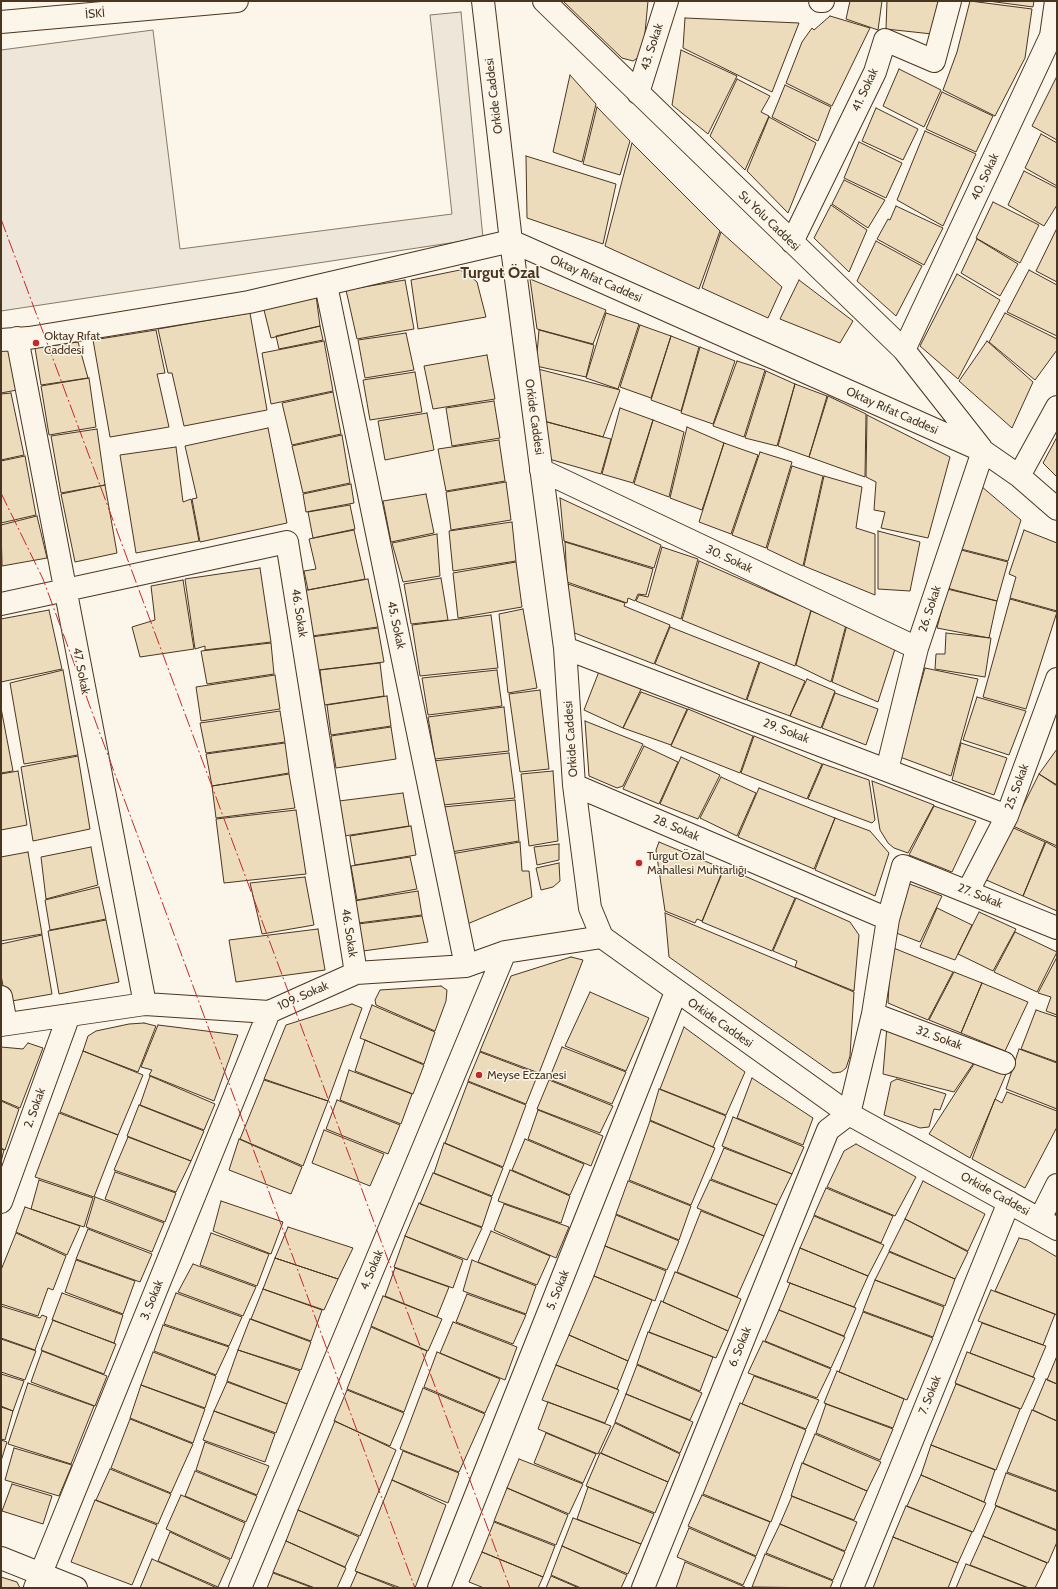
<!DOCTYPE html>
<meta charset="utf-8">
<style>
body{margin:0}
#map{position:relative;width:1058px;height:1589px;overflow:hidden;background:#fbf6e9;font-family:Cabin,sans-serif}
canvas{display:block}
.frame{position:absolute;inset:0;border:2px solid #4a3520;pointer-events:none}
</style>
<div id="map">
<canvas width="1058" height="1589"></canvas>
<div class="frame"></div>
</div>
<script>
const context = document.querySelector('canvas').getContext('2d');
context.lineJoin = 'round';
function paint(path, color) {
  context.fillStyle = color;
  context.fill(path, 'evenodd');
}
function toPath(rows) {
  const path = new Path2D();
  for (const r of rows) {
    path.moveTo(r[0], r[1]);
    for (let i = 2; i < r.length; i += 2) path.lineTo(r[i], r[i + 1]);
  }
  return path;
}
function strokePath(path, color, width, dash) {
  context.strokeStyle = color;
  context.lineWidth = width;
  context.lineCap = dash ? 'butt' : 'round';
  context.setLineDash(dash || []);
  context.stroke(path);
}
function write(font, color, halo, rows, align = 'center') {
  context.font = font + ' Cabin,sans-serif';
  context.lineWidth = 3;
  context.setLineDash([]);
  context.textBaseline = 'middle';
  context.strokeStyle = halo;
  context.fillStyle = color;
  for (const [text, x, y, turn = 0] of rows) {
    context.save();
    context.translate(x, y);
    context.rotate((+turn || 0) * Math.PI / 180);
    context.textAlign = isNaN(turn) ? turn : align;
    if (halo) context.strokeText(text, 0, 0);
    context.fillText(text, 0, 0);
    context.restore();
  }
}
const green = toPath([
 [461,12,483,238,1,311,1,50,153,30,180,249,452,214,430,15,461,12]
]);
paint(green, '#ede6d9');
strokePath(green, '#887966', 1);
const building = toPath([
 [563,1,648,1,643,54,633,61,622,58,563,1],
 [850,1,882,1,878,30,846,19,850,1],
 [887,1,938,1,932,34,886,29,887,1],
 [970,1,1032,9,1025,58,995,116,943,90,957,52,970,1],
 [988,1,1034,1,1033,7,988,1],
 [830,16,870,28,832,106,786,83,802,42,812,28,814,30,830,16],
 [685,18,799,23,772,92,683,48,685,18],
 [681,50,737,76,708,134,672,105,681,50],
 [899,69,941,90,924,127,883,106,899,69],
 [570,75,596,104,582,162,553,152,570,75],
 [1057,76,1057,140,1032,126,1057,76],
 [737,79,770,96,761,112,769,116,745,170,710,136,737,79],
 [785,85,831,107,818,141,772,117,785,85],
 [942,92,993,116,976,152,926,129,942,92],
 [597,107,630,141,620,175,583,164,597,107],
 [876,108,918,129,903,160,862,141,876,108],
 [769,117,816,143,788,213,747,171,769,117],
 [925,131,976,154,943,226,897,200,925,131],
 [1041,134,1057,143,1057,186,1025,168,1041,134],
 [859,142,902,163,886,198,844,178,859,142],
 [632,143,720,231,699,289,605,246,632,143],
 [526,156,616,184,603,244,527,218,526,156],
 [1024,171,1057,188,1057,205,1044,226,1008,205,1024,171],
 [844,180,885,200,868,228,832,204,844,180],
 [993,202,1039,225,1020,263,976,238,993,202],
 [831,205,867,230,849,272,814,238,831,205],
 [896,206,943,228,924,265,877,239,888,219,890,220,896,206],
 [1057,228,1057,282,1036,271,1057,228],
 [721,232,782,287,768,318,702,288,721,232],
 [977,239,1018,264,1000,296,961,273,977,239],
 [876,241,922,266,896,316,857,281,876,241],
 [460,270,469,275,477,282,486,317,418,329,411,280,460,270],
 [1029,270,1057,285,1057,336,1007,312,1029,270],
 [957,274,1000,300,958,379,920,346,957,274],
 [530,279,606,310,593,344,537,329,530,279],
 [405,280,414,329,357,339,346,290,405,280],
 [799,280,853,321,840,343,780,319,799,280],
 [316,295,320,326,271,338,263,306,316,295],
 [250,313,267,410,184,426,172,373,168,373,158,329,250,313],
 [606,313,639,324,618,389,586,378,606,313],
 [1005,313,1057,339,1057,350,1035,380,989,342,1005,313],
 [640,325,671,336,651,398,620,387,640,325],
 [320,326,323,340,279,349,276,336,320,326],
 [156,330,165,373,157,374,169,427,110,437,93,340,156,330],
 [539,330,594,345,586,377,536,366,539,330],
 [406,333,414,370,365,378,358,340,406,333],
 [671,336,699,347,681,411,651,400,671,336],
 [324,341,333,391,271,404,262,353,324,341],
 [987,341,1033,382,1012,428,959,381,987,341],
 [78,342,88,378,41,385,35,348,78,342],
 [9,343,17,390,1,393,1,345,9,343],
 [700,347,735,361,713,424,681,413,700,347],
 [487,355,495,399,433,409,424,366,487,355],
 [737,361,765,370,744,437,713,426,737,361],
 [534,368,620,390,603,437,544,421,534,368],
 [766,371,795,384,777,446,745,438,766,371],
 [415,372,422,412,370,420,363,380,415,372],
 [89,378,96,427,49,435,41,386,89,378],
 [795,384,827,396,809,457,778,446,795,384],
 [333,392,341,434,292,445,282,403,333,392],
 [11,393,24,455,1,460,1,394,11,393],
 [828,396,866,414,865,477,809,457,828,396],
 [494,401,500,438,452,446,446,408,494,401],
 [620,408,653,420,633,483,602,474,620,408],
 [427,413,434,450,385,460,378,421,427,413],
 [867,415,950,457,928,538,881,528,885,512,874,510,876,482,866,477,867,415],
 [653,420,684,432,669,497,634,484,653,420],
 [543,421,611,439,601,474,549,459,543,421],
 [687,427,724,443,702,510,670,498,687,427],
 [268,428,287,523,200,542,192,499,197,498,185,446,268,428],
 [97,429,105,485,61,493,51,436,97,429],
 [342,435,350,483,303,493,292,446,342,435],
 [1057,437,1057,477,1043,463,1057,437],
 [499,440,505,481,446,491,438,449,499,440],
 [724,443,758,455,731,534,699,522,724,443],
 [176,447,183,502,191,499,199,541,136,553,120,455,176,447],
 [760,452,792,462,766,548,732,535,760,452],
 [25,456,36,515,1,523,1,461,25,456],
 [792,466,823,476,803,566,767,549,792,466],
 [824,476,862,487,856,528,875,534,875,595,804,566,824,476],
 [506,482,511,520,451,530,446,492,506,482],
 [351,484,354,503,306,512,303,494,351,484],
 [105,485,117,553,75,562,61,494,105,485],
 [981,486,1021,520,1008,561,961,549,981,486],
 [426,494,434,533,391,542,383,501,426,494],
 [560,498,661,545,654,568,564,541,560,498],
 [350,505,355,529,313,538,308,512,350,505],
 [37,516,47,558,2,566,1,525,37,516],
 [512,522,516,561,453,571,449,531,512,522],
 [354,530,365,579,308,590,304,571,316,569,309,539,354,530],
 [1024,530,1057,543,1057,611,1010,598,1016,577,1009,574,1024,530],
 [878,531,920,542,910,591,878,589,878,531],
 [437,534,440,576,403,582,392,543,437,534],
 [565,542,653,569,646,595,638,594,635,601,628,598,627,603,567,582,565,542],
 [662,547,698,559,681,619,636,601,639,595,648,597,662,547],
 [961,550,1008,562,997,601,947,588,961,550],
 [699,561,811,610,795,666,682,620,699,561],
 [516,562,522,607,458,618,453,573,516,562],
 [260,568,271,642,205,650,205,646,195,649,185,579,260,568],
 [441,578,448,620,411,624,404,584,441,578],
 [368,579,378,627,312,636,302,591,368,579],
 [183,580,194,649,140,657,132,627,155,620,151,586,183,580],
 [568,584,625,603,624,606,670,625,654,664,572,632,568,584],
 [947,589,997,601,989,638,937,628,947,589],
 [1010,599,1057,612,1026,709,983,697,1010,599],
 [523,609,537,688,508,693,499,614,523,609],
 [49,610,62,669,1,682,1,619,49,610],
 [811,611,846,625,831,682,796,665,811,611],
 [491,615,498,668,420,676,412,625,491,615],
 [847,625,895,649,878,702,832,682,847,625],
 [670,627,759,662,746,700,655,664,670,627],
 [378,628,384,662,318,670,311,637,378,628],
 [946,633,991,638,985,677,935,669,936,654,945,654,946,633],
 [271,643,274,674,207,684,201,651,271,643],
 [760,662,805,681,790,716,747,700,760,662],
 [380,663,384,696,324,705,320,670,380,663],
 [925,668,978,679,951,776,900,757,925,668],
 [600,669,641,689,623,728,584,710,600,669],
 [63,670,78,755,24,764,10,683,63,670],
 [497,670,502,706,428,715,422,678,497,670],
 [275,675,280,709,201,721,196,687,275,675],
 [807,679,835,691,821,728,790,716,807,679],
 [540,690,549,769,520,772,509,694,540,690],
 [641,692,687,709,671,745,623,728,641,692],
 [835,693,878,709,866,745,822,728,835,693],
 [387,696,391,726,331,735,327,705,387,696],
 [977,697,1026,711,1009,755,963,740,977,697],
 [504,707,509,751,435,759,428,717,504,707],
 [1,708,13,771,1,773,1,708],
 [688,709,753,736,740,773,671,746,688,709],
 [280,711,285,742,206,753,200,723,280,711],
 [585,721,643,744,623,786,617,788,589,776,585,721],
 [391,727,396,759,336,768,331,736,391,727],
 [754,736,822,764,807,799,741,773,754,736],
 [285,743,289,773,212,786,206,754,285,743],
 [961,743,1007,758,994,795,952,780,961,743],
 [644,746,678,762,659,804,623,789,644,746],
 [1057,749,1057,785,1039,774,1057,749],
 [509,753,515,798,443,805,433,761,509,753],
 [78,756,90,829,33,841,21,767,78,756],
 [681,757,720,775,698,819,660,804,681,757],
 [823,764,869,780,875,820,872,823,808,799,823,764],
 [18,771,27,825,1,830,1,774,18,771],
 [553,771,558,841,529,846,521,774,553,771],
 [289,774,295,808,216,818,212,786,289,774],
 [1039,774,1057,786,1057,846,1013,826,1039,774],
 [721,777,756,793,737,836,700,818,721,777],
 [872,781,934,805,908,853,894,848,888,843,880,830,872,781],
 [759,788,835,818,814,869,738,837,759,788],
 [403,793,409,826,344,836,339,801,403,793],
 [515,800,519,841,451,852,443,807,515,800],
 [934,806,976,821,952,872,909,855,934,806],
 [296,810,306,874,224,883,216,819,296,810],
 [835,818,870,831,889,853,875,896,815,870,835,818],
 [411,826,416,855,355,865,350,836,411,826],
 [1009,826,1045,842,1023,896,984,879,1009,826],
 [520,842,522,871,529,871,532,897,460,927,451,854,520,842],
 [659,842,724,869,702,921,697,919,695,923,665,911,656,850,659,842],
 [1046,842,1057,848,1057,911,1023,896,1046,842],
 [559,844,559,860,537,865,534,847,559,844],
 [91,847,98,885,46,899,41,857,91,847],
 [28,852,42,934,1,941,1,857,28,852],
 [410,857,417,889,357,900,351,866,410,857],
 [559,863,560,881,553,887,541,890,536,868,559,863],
 [724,867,795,898,772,951,702,922,724,867],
 [305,877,314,925,262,934,250,883,305,877],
 [907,883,942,896,920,942,891,931,907,883],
 [99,887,106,919,50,930,45,900,99,887],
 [418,891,422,915,358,923,354,901,418,891],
 [796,898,850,922,859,935,854,991,795,967,797,961,773,951,796,898],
 [937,908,972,925,955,960,920,947,937,908],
 [979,912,1016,929,993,971,958,954,979,912],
 [665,913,854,992,850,1056,846,1068,841,1072,833,1073,669,957,665,913],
 [422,916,428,942,363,951,358,924,422,916],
 [106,920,119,982,59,994,48,931,106,920],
 [318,929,325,970,236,982,229,940,318,929],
 [1015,932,1057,952,1037,992,994,972,1015,932],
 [42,935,52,994,6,1002,1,975,1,944,42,935],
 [891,947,953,972,928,1020,888,1003,891,947],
 [571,957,583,960,539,1073,480,1051,511,976,571,957],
 [1057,957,1057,1015,1046,1011,1051,997,1038,993,1057,957],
 [954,972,982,983,961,1033,929,1020,954,972],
 [982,983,1028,1002,1005,1051,961,1033,982,983],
 [441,986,447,990,446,1001,435,1031,376,1005,375,1000,380,990,441,986],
 [590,992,649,1018,626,1071,565,1046,590,992],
 [352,1004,362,1008,328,1101,264,1079,286,1025,352,1004],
 [372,1005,435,1032,424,1064,360,1038,372,1005],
 [1036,1010,1057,1017,1057,1062,1021,1049,1036,1010],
 [144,1023,156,1026,138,1072,83,1051,88,1036,96,1031,129,1024,144,1023],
 [158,1025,238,1035,214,1101,149,1075,152,1070,141,1067,158,1025],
 [887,1026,975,1061,954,1092,883,1074,887,1026],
 [684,1027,745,1072,726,1115,660,1089,684,1027],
 [365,1040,424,1065,413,1094,355,1071,365,1040],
 [28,1043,43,1048,20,1108,1,1100,1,1047,23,1049,28,1043],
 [562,1047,626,1072,612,1104,549,1079,562,1047],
 [1019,1049,1057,1063,1057,1109,1006,1089,1019,1049],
 [83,1051,143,1075,118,1135,60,1112,83,1051],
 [480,1052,538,1074,526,1104,468,1081,480,1052],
 [976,1061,1006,1074,970,1158,929,1134,976,1061],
 [349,1070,412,1094,401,1124,340,1100,349,1070],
 [150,1076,215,1104,204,1130,140,1105,150,1076],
 [752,1078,813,1118,803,1145,737,1118,752,1078],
 [897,1079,946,1094,940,1110,934,1109,929,1127,920,1128,884,1115,891,1082,897,1079],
 [264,1080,328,1101,303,1166,240,1139,264,1080],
 [549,1080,613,1106,600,1133,537,1109,549,1080],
 [468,1082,526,1105,503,1167,445,1143,468,1082],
 [659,1089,726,1116,713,1147,650,1120,659,1089],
 [1007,1092,1057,1111,1057,1127,1025,1188,972,1159,995,1099,1002,1103,1007,1092],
 [337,1100,400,1125,388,1154,326,1129,337,1100],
 [1,1101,19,1109,5,1150,1,1148,1,1101],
 [139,1105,204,1131,191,1161,127,1136,139,1105],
 [538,1110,603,1136,591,1166,528,1139,538,1110],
 [59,1113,118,1135,94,1197,35,1177,59,1113],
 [733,1117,804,1147,792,1174,722,1146,733,1117],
 [650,1121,715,1148,691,1205,629,1180,650,1121],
 [324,1130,384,1154,370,1186,312,1163,324,1130],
 [128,1137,191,1161,176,1192,114,1170,128,1137],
 [239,1139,302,1167,291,1194,229,1170,239,1139],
 [525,1139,584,1164,570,1195,512,1170,525,1139],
 [444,1143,503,1168,492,1196,434,1173,444,1143],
 [856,1144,916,1177,895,1216,827,1187,844,1151,856,1144],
 [724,1148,792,1174,777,1205,711,1179,724,1148],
 [1,1149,4,1150,1,1162,1,1149],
 [510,1170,570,1196,561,1223,498,1201,510,1170],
 [115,1172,176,1193,165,1222,105,1199,115,1172],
 [433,1173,492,1197,482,1227,420,1204,433,1173],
 [39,1180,93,1198,84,1227,31,1209,39,1180],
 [710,1180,777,1205,764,1236,697,1208,710,1180],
 [628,1181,691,1206,679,1240,616,1214,628,1181],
 [923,1181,985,1214,968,1251,905,1219,923,1181],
 [826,1188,893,1216,881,1243,814,1215,826,1188],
 [95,1197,164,1223,152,1252,86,1227,95,1197],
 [221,1201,283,1222,271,1254,213,1231,221,1201],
 [419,1203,482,1228,467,1260,405,1236,419,1203],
 [504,1204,569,1227,556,1258,494,1230,504,1204],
 [25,1207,80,1226,67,1255,16,1232,25,1207],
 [701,1211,764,1236,737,1297,677,1272,701,1211],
 [616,1215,679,1241,667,1270,605,1246,616,1215],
 [814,1216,884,1245,868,1276,800,1248,814,1216],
 [905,1219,968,1252,955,1279,889,1251,905,1219],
 [288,1227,353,1248,338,1279,275,1258,288,1227],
 [88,1229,152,1254,140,1282,76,1259,88,1229],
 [491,1231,550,1256,537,1285,478,1262,491,1231],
 [16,1233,66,1256,53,1290,48,1288,38,1316,1,1304,1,1270,16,1233],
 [211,1233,269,1254,257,1286,200,1265,211,1233],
 [405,1236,463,1260,453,1288,394,1267,405,1236],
 [1019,1238,1028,1240,1057,1257,1057,1315,995,1291,1019,1238],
 [605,1246,666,1271,655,1301,594,1276,605,1246],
 [800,1248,868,1276,854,1307,787,1282,800,1248],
 [889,1252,955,1279,945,1306,875,1280,889,1252],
 [275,1258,338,1279,324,1310,263,1289,275,1258],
 [76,1260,135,1281,123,1314,65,1292,76,1260],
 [472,1260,536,1286,526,1314,463,1291,472,1260],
 [193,1264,256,1287,243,1316,178,1292,193,1264],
 [395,1268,449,1287,437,1317,385,1296,395,1268],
 [675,1272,741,1299,728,1331,663,1302,675,1272],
 [594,1276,652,1300,628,1361,569,1335,594,1276],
 [875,1280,944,1307,933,1337,863,1311,875,1280],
 [790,1283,856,1308,844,1336,779,1310,790,1283],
 [263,1289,322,1310,311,1341,251,1319,263,1289],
 [991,1290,1055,1314,1043,1345,978,1321,991,1290],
 [62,1293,123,1315,114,1343,52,1320,62,1293],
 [176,1293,242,1317,229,1346,164,1324,176,1293],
 [467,1294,526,1315,513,1344,456,1322,467,1294],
 [383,1296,442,1319,428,1351,371,1326,383,1296],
 [661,1301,728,1331,716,1358,649,1332,661,1301],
 [1,1306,40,1318,42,1315,47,1317,35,1350,1,1338,1,1306],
 [779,1310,845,1337,831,1368,765,1341,779,1310],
 [863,1312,933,1338,907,1400,839,1372,863,1312],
 [250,1319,311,1342,301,1370,238,1350,250,1319],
 [53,1320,116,1344,104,1374,41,1350,53,1320],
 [453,1322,517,1347,505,1380,440,1353,453,1322],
 [982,1323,1046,1346,1033,1377,970,1353,982,1323],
 [163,1325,229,1347,216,1375,154,1351,163,1325],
 [371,1327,427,1351,404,1412,347,1389,371,1327],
 [648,1332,713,1357,700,1391,637,1364,648,1332],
 [569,1335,628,1361,617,1389,556,1365,569,1335],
 [1,1339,36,1351,25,1380,1,1372,1,1339],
 [763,1341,831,1369,817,1398,748,1373,763,1341],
 [238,1350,300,1371,287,1404,227,1381,238,1350],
 [42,1351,107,1376,95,1406,31,1382,42,1351],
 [153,1352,216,1376,205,1408,141,1385,153,1352],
 [437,1352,500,1379,485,1413,424,1387,437,1352],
 [967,1352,1035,1378,1021,1409,955,1383,967,1352],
 [1057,1356,1057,1384,1047,1380,1057,1356],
 [556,1365,619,1390,605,1423,542,1400,556,1365],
 [637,1365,702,1393,690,1420,626,1394,637,1365],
 [837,1371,904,1399,893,1428,824,1403,837,1371],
 [1,1374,24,1381,13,1411,1,1406,1,1374],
 [754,1376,819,1400,806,1429,742,1404,754,1376],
 [1046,1379,1057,1384,1057,1421,1033,1410,1046,1379],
 [227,1382,287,1404,276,1433,214,1411,227,1382],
 [28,1383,94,1406,71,1464,8,1444,28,1383],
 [956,1384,1020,1409,996,1470,931,1445,956,1384],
 [141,1385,205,1409,193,1443,130,1418,141,1385],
 [423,1388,485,1414,459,1472,400,1449,423,1388],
 [347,1390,404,1413,390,1446,334,1421,347,1390],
 [626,1394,693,1422,680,1453,615,1422,626,1394],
 [548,1402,611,1426,598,1454,538,1429,548,1402],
 [740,1403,806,1430,771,1522,703,1494,740,1403],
 [826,1404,893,1429,880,1460,816,1433,826,1404],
 [1,1407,13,1411,5,1440,1,1439,1,1407],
 [1032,1410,1057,1421,1057,1491,1007,1472,1032,1410],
 [214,1411,275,1434,265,1462,203,1440,214,1411],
 [130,1419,193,1444,171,1493,111,1468,130,1419],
 [335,1421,396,1450,360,1536,298,1510,335,1421],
 [615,1423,680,1454,668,1482,601,1453,615,1423],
 [546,1433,596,1454,583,1483,534,1463,546,1433],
 [815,1434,881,1462,867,1491,803,1463,815,1434],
 [1,1440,7,1442,1,1461,1,1440],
 [205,1442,269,1466,257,1495,196,1470,205,1442],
 [931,1445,995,1470,984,1502,921,1475,931,1445],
 [14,1448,72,1465,59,1496,5,1480,14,1448],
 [403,1451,459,1473,448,1503,392,1480,403,1451],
 [600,1453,668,1482,655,1513,586,1486,600,1453],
 [519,1459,583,1484,569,1514,507,1488,519,1459],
 [802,1463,867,1491,854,1520,791,1496,802,1463],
 [110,1469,171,1494,158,1524,96,1500,110,1469],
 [195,1471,257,1496,246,1522,185,1496,195,1471],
 [1006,1473,1057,1492,1057,1530,995,1505,1006,1473],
 [921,1475,986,1503,973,1532,907,1506,921,1475],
 [392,1480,446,1505,415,1588,401,1588,355,1571,392,1480],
 [12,1484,52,1496,43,1524,2,1511,12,1484],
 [588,1487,654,1514,641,1544,577,1519,588,1487],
 [507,1488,568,1515,556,1545,494,1521,507,1488],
 [181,1495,245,1523,231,1559,166,1529,181,1495],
 [702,1495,770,1522,756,1556,688,1526,702,1495],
 [792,1496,857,1522,845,1551,780,1524,792,1496],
 [95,1500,157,1525,132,1585,71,1562,95,1500],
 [906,1506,972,1532,958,1563,893,1537,906,1506],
 [996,1506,1057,1531,1057,1542,1048,1563,983,1536,996,1506],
 [298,1510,359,1537,345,1567,286,1541,298,1510],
 [573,1518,641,1544,628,1574,562,1546,573,1518],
 [494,1522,555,1546,543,1577,482,1552,494,1522],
 [780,1524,845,1552,833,1580,766,1553,780,1524],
 [689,1528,756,1557,743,1585,677,1557,689,1528],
 [170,1532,230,1560,218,1587,158,1561,170,1532],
 [983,1536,1047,1563,1035,1588,1029,1588,970,1565,983,1536],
 [893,1537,958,1563,948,1588,873,1588,893,1537],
 [286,1541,346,1568,337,1588,315,1588,273,1572,286,1541],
 [562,1546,627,1575,621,1588,581,1588,551,1575,562,1546],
 [482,1552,543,1577,538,1588,484,1588,469,1582,482,1552],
 [765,1554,833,1581,830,1588,752,1587,765,1554],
 [152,1559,217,1588,140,1588,152,1559],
 [685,1562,745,1587,744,1588,676,1588,685,1562],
 [966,1564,1028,1588,956,1588,966,1564],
 [357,1572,397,1588,350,1588,357,1572],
 [273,1573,313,1588,267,1588,273,1573],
 [551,1576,579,1588,546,1588,551,1576],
 [1,1577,17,1582,20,1588,1,1588,1,1577]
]);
paint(building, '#ecdcbc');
strokePath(building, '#4a3520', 1);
const minor = toPath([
 [483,1,511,241,565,648,574,785,590,908,602,937,849,1114,1057,1229],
 [544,1,904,350,981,448],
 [820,1,823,1],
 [1,22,237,1],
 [638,93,667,1],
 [792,242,875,72,885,40,934,61,950,1],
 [326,285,466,966],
 [17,338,145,1004],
 [1,340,29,338,249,302,511,241,983,451,1019,476,1057,509],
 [904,350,1051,36,1056,1],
 [541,470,917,648],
 [1019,476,1057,407],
 [1,604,287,542,356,973],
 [565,648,1007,816],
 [887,770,917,648,983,451],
 [574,785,888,919],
 [968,891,1007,816,1057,679],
 [1,997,6,1024],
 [873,1014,1004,1063],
 [1,1025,145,1004,269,1012,356,973,466,966,505,952,602,937],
 [1,1202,69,1015],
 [1040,1219,1057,1185],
 [1,1558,76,1588],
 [35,1588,269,1012],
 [240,1588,505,952],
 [439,1588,676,992],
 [643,1588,828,1130,849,1114,873,1014,888,919,903,866,1057,928],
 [852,1588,1009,1202]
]);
strokePath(minor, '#4a3520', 24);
strokePath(minor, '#fbf6e9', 22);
strokePath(toPath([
 [1,219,510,1588],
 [1,493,43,579,415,1588]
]), '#c62828', 1, [14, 3, 2, 3]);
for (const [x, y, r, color] of [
 [36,343,4,"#c62828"],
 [639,863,4,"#c62828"],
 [479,1075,4,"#c62828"]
]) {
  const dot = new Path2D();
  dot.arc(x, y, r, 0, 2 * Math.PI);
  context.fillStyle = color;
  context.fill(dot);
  strokePath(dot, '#fbf6e9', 1.5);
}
write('12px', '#4a3520', '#fbf6e9', [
 ["İSKİ",95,14,-5],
 ["43. Sokak",652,47,-72],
 ["41. Sokak",865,90,-65],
 ["Orkide Caddesi",494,96,-97],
 ["40. Sokak",985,177,-65],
 ["Su Yolu Caddesi",769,221,44],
 ["Oktay Rıfat Caddesi",596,279,24],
 ["Oktay Rıfat Caddesi",892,411,24],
 ["Orkide Caddesi",534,417,82],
 ["30. Sokak",729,559,25],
 ["26. Sokak",930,609,-72],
 ["46. Sokak",299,613,81],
 ["45. Sokak",396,625,78],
 ["47. Sokak",81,671,79],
 ["29. Sokak",786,731,21],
 ["Orkide Caddesi",571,739,-94],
 ["25. Sokak",1017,787,-70],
 ["28. Sokak",676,828,23],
 ["27. Sokak",980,896,22],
 ["46. Sokak",349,933,81],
 ["109. Sokak",303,996,-24],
 ["Orkide Caddesi",720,1023,35],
 ["32. Sokak",939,1038,20],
 ["2. Sokak",35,1108,-70],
 ["Orkide Caddesi",995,1194,29],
 ["4. Sokak",372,1270,-67],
 ["5. Sokak",558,1290,-68],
 ["3. Sokak",152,1300,-68],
 ["6. Sokak",740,1347,-68],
 ["7. Sokak",930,1395,-68]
]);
write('12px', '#4a3520', '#fbf6e9', [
 ["Oktay Rıfat",44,336],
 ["Caddesi",44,350],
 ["Turgut Özal",647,856],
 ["Mahallesi Muhtarlığı",647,870],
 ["Meyse Eczanesi",487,1075]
], 'left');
write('bold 16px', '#4a3520', '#fbf6e9', [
 ["Turgut Özal",500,273]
]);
</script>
